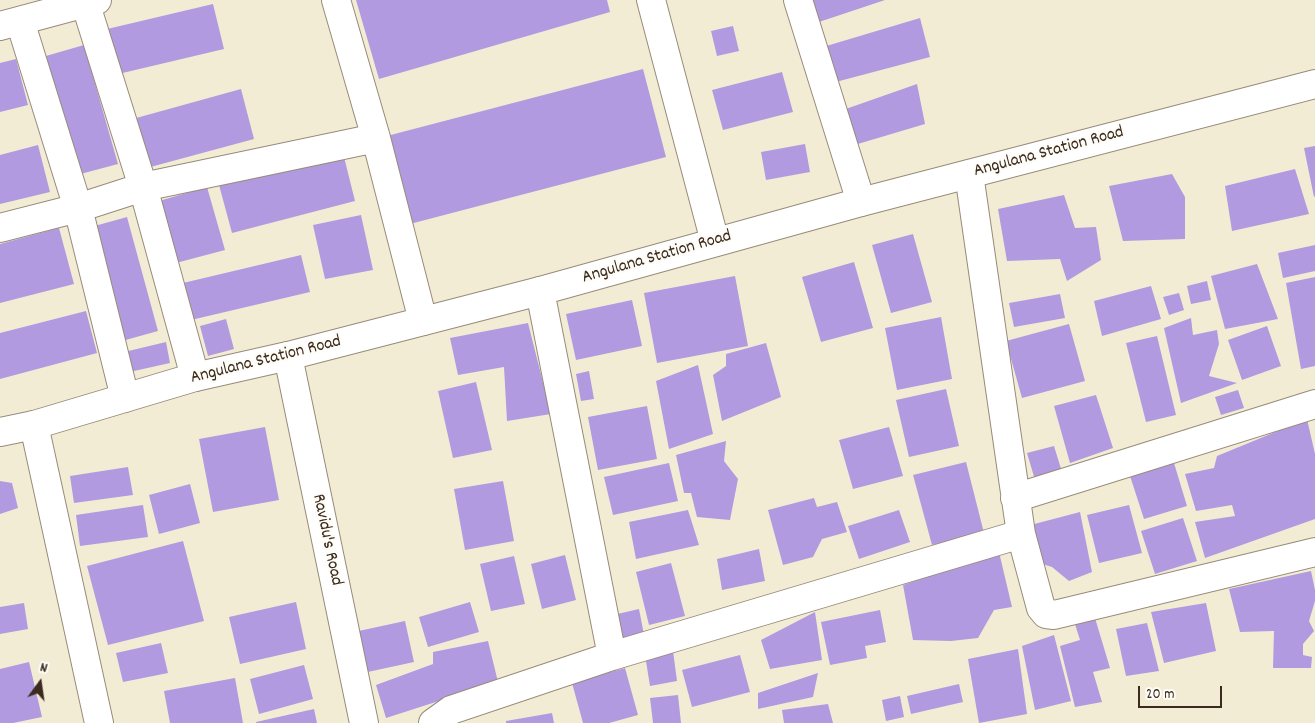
<!DOCTYPE html>
<style>
body{margin:0}
#map{position:relative;width:1315px;height:723px;overflow:hidden;background:#f3ecd5;font-family:Dekko,sans-serif}
canvas{display:block}
.north{position:absolute;left:15px;top:658px;width:50px;height:50px;-webkit-text-stroke:4px #fdfcf7;paint-order:stroke;rotate:14deg;font-size:14px;font-weight:700;line-height:20px;text-align:center;color:#3b2a1e}
.north::after{content:'';display:block;margin:auto;width:18px;height:22px;background:#3b2a1e;clip-path:polygon(50% 0,100% 100%,50% 72%,0 100%)}
.scale{position:absolute;left:1138px;top:686px;width:84px;height:22px;box-sizing:border-box;border:2px solid #3b2a1e;border-top:0;padding-left:6px;font-size:15px;line-height:18px;white-space:nowrap;color:#3b2a1e;-webkit-text-stroke:4px #fdfcf7;paint-order:stroke}
</style>
<div id="map">
<canvas width="1315" height="723"></canvas>
<div class="north">N</div>
<div class="scale">20 m</div>
</div>
<script>
const context = document.querySelector('canvas').getContext('2d');
context.lineJoin = 'round';
function paint(path, color) {
  context.fillStyle = color;
  context.fill(path, 'evenodd');
}
function toPath(rows) {
  const path = new Path2D();
  for (const r of rows) {
    path.moveTo(r[0], r[1]);
    for (let i = 2; i < r.length; i += 2) path.lineTo(r[i], r[i + 1]);
  }
  return path;
}
function strokePath(path, color, width, dash) {
  context.strokeStyle = color;
  context.lineWidth = width;
  context.lineCap = dash ? 'butt' : 'round';
  context.setLineDash(dash || []);
  context.stroke(path);
}
function write(font, color, halo, rows, align = 'center') {
  context.font = font + ' Dekko,sans-serif';
  context.lineWidth = 4.5;
  context.setLineDash([]);
  context.textBaseline = 'middle';
  context.strokeStyle = halo;
  context.fillStyle = color;
  for (const [text, x, y, turn = 0] of rows) {
    context.save();
    context.translate(x, y);
    context.rotate((+turn || 0) * Math.PI / 180);
    context.textAlign = isNaN(turn) ? turn : align;
    if (halo) context.strokeText(text, 0, 0);
    context.fillText(text, 0, 0);
    context.restore();
  }
}
paint(toPath([
 [356,0,607,0,610,12,379,79],
 [808,0,885,0,816,23],
 [213,4,224,49,114,75,103,30],
 [920,18,930,57,832,83,823,47],
 [733,26,739,51,717,56,711,31],
 [84,45,118,164,73,176,39,58],
 [16,59,28,105,0,112,0,63],
 [643,69,666,157,406,225,383,137],
 [782,72,793,112,723,130,712,90],
 [917,84,925,124,851,146,840,111],
 [241,89,254,139,143,169,129,120],
 [805,144,810,172,766,180,761,152],
 [38,145,50,192,0,204,0,155],
 [1315,146,1315,196,1314,197,1304,148],
 [343,153,355,201,232,233,219,185],
 [1295,169,1309,214,1232,231,1225,186],
 [1172,174,1185,197,1185,239,1123,241,1109,186],
 [207,187,225,250,176,263,159,201],
 [1064,195,1075,228,1096,227,1101,260,1067,281,1060,259,1007,261,998,209],
 [361,215,373,270,325,279,313,225],
 [127,217,158,331,122,341,91,227],
 [59,228,74,284,0,303,0,244],
 [913,234,932,302,891,313,872,245],
 [1315,245,1315,271,1283,278,1278,253],
 [301,255,310,292,191,320,183,283],
 [854,262,873,328,821,342,802,277],
 [1257,264,1278,319,1225,329,1211,276],
 [735,276,748,346,657,363,644,293],
 [1315,277,1315,366,1301,369,1286,283],
 [1207,281,1211,300,1191,304,1187,286],
 [1151,286,1161,319,1102,336,1094,301],
 [1179,293,1184,310,1169,315,1163,297],
 [1060,294,1065,318,1014,327,1009,303],
 [632,300,642,346,576,360,566,314],
 [86,311,97,353,0,379,0,333],
 [941,317,952,379,897,390,885,328],
 [1191,318,1193,335,1217,330,1219,344,1209,376,1237,383,1181,403,1164,328],
 [226,319,234,349,208,356,200,326],
 [528,323,551,414,507,421,504,367,458,375,450,338],
 [1069,324,1085,381,1022,398,1006,341],
 [1267,326,1281,366,1242,380,1228,340],
 [1157,336,1176,415,1146,422,1126,343],
 [166,342,170,363,125,373,120,353],
 [766,343,781,397,722,421,713,375,726,366,726,354],
 [698,365,713,434,669,449,656,381],
 [589,371,594,399,581,401,576,374],
 [476,382,492,450,453,458,438,391],
 [946,389,959,446,909,457,896,400],
 [1238,390,1244,408,1221,415,1215,397],
 [1096,395,1113,448,1070,463,1054,406],
 [647,406,657,459,598,470,588,417],
 [1307,419,1315,454,1315,519,1205,558,1195,522,1235,516,1232,505,1196,511,1185,474,1214,468,1217,456],
 [265,427,279,500,213,512,199,439],
 [889,427,903,476,853,489,839,440],
 [726,441,724,461,738,479,730,520,697,517,691,493,684,493,676,455],
 [1054,446,1062,472,1035,480,1027,453],
 [966,462,984,533,932,545,913,475],
 [669,463,678,501,613,515,604,477],
 [1174,463,1187,506,1144,519,1130,476],
 [128,467,133,495,74,503,70,476],
 [0,481,12,483,18,508,0,514],
 [503,481,514,541,465,550,454,489],
 [190,484,200,523,159,534,149,495],
 [814,498,817,507,837,502,847,532,822,539,813,557,783,565,768,510],
 [143,505,148,537,80,546,76,515],
 [1129,505,1142,553,1099,563,1087,515],
 [688,510,699,545,636,559,629,522],
 [899,510,910,542,859,559,848,526],
 [1080,512,1092,572,1069,581,1052,567,1030,560,1023,527],
 [1183,518,1197,561,1155,574,1141,531],
 [183,541,204,621,108,645,87,566],
 [759,549,765,581,722,590,717,559],
 [999,552,1012,607,994,610,978,638,951,641,913,640,903,585],
 [565,555,576,600,542,609,531,564],
 [514,556,525,604,491,611,480,564],
 [671,563,685,616,649,625,636,572],
 [1311,571,1315,590,1315,601,1309,621,1314,631,1303,644,1303,655,1312,657,1311,668,1273,668,1274,631,1240,632,1229,589],
 [296,602,306,649,240,664,229,617],
 [470,602,479,632,428,647,419,617],
 [24,603,28,629,0,634,0,607],
 [1206,603,1216,651,1164,663,1151,612],
 [639,609,645,640,619,645,613,615],
 [880,610,886,642,865,646,867,658,830,665,821,622],
 [815,612,822,660,770,669,761,640],
 [1095,618,1110,668,1093,672,1102,702,1075,707,1060,646,1080,640,1074,621],
 [405,621,414,662,363,673,354,632],
 [1147,623,1159,671,1126,676,1116,629],
 [1054,635,1071,701,1035,710,1022,646],
 [488,641,498,682,386,718,376,685,433,664,433,652],
 [161,643,168,673,123,682,116,653],
 [1018,649,1027,714,979,723,968,659],
 [673,651,677,681,650,686,645,655],
 [740,655,750,692,692,707,682,670],
 [29,662,42,717,13,723,0,723,0,669],
 [304,665,313,699,259,714,250,679],
 [625,668,638,715,609,723,583,723,572,683],
 [818,673,813,697,758,709,758,693],
 [235,678,243,723,170,723,164,691],
 [959,684,963,702,911,714,907,696],
 [678,695,681,723,653,723,650,698],
 [900,696,904,717,886,721,882,700],
 [828,704,833,723,784,723,782,710],
 [314,709,317,723,256,723,256,722],
 [552,713,554,723,506,723,506,721]
]), '#b19adf');
const minor = toPath([
 [336,0,376,138,423,321],
 [651,0,715,242],
 [798,0,861,202],
 [85,2,143,187,195,377],
 [20,21,78,208,125,398],
 [0,26,97,0],
 [969,174,1021,534,1041,608,1046,614,1054,615,1315,552],
 [0,228,78,208,143,187,376,138],
 [540,291,612,656],
 [288,356,364,723],
 [34,425,99,723],
 [1015,498,1315,404],
 [433,723,451,710,612,656,1021,534]
]);
const tertiary = toPath([
 [0,432,34,425,195,377,288,356,540,291,861,202,1315,84]
]);
strokePath(minor, '#978b7a', 30);
strokePath(tertiary, '#978b7a', 30);
strokePath(minor, '#fff', 28);
strokePath(tertiary, '#fff', 28);
write('18px', '#3b2a1e', '#fdfcf7', [
 ["Angulana Station Road",1049,153,-15],
 ["Angulana Station Road",657,258,-16],
 ["Angulana Station Road",266,361,-14],
 ["Ravidu's Road",326,540,78]
]);
</script>
